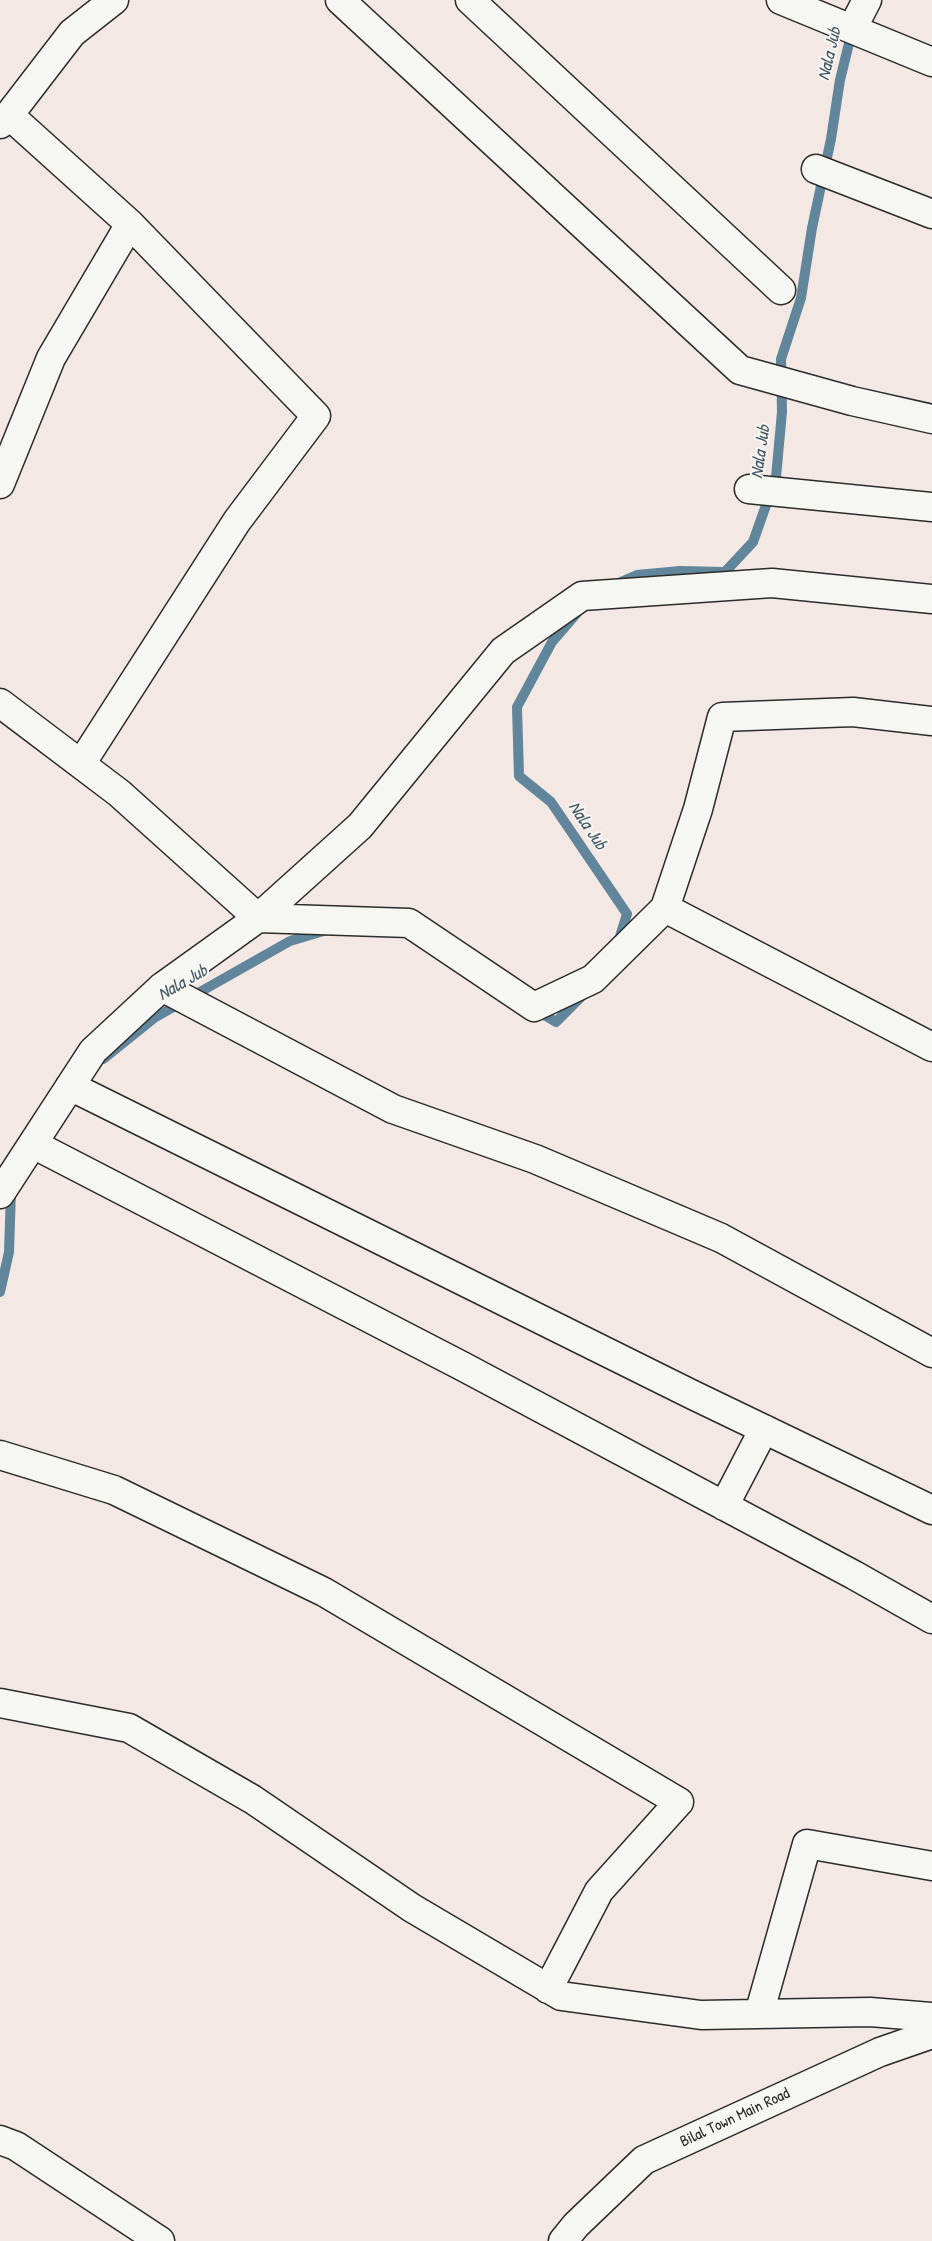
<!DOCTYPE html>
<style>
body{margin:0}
canvas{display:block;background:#f4e8e4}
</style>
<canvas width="932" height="2241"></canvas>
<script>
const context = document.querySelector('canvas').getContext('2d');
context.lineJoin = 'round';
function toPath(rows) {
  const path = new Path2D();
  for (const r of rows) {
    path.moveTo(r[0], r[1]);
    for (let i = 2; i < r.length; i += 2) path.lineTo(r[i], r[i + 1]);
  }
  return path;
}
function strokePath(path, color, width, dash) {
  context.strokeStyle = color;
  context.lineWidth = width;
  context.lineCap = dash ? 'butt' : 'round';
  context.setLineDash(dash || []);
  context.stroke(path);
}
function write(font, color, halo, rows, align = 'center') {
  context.font = font + ' "Patrick Hand",sans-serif';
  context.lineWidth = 4;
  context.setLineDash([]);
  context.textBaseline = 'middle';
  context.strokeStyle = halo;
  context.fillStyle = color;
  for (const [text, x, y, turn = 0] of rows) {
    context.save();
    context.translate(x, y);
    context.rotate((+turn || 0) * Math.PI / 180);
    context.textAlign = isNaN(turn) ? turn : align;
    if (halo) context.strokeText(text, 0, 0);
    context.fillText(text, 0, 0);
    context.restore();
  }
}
strokePath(toPath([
 [616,584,637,575,680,571,725,572,753,542,776,477,782,412,781,359,801,298,812,228,831,139,840,80,852,31],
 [577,613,552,642,517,707,519,776,551,802,627,914,618,943],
 [534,1009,556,1022,585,993],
 [103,1059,154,1018,290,941,327,930],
 [0,1292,9,1252,11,1191]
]), '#61869b', 10);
const minor = toPath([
 [340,0,740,370,852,401,932,419],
 [470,0,781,290],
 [781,0,932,62],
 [852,29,867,0],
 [0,124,9,115,72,33,114,0],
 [816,169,932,214],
 [0,484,51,358,130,224,9,115],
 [749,489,932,507],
 [0,703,119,793,258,918,360,826,503,651,582,596,772,583,932,599],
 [81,764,237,521,316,416,130,224],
 [665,908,698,809,722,717,853,712,932,721],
 [162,987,393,1109,535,1159,721,1238,932,1353],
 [70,1086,693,1395,932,1510],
 [33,1144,462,1366,854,1575,932,1619],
 [0,1194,93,1051,162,987,258,918,409,923,534,1007,593,979,665,908,932,1047],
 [0,1455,114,1490,324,1592,679,1802,599,1891,548,1989],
 [724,1506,764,1429],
 [0,1703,129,1728,252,1799,412,1908,561,1996,701,2015,870,2012,932,2017],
 [759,2014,807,1844,932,1866],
 [0,2140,16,2146,160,2241]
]);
const tertiary = toPath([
 [563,2241,576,2225,644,2160,880,2052,932,2034]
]);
strokePath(minor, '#2b2b2b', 31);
strokePath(tertiary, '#2b2b2b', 31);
strokePath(minor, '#f6f6f2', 28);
strokePath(tertiary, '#f6f6f2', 28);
write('16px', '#2b2b2b', '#f6f6f2', [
 ["Bilal Town Main Road",735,2118,-25]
]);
write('italic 18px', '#465863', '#f6f6f2', [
 ["Nala Jub",830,54,-77],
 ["Nala Jub",761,452,-82],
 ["Nala Jub",587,826,56],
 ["Nala Jub",183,983,-30]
]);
</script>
